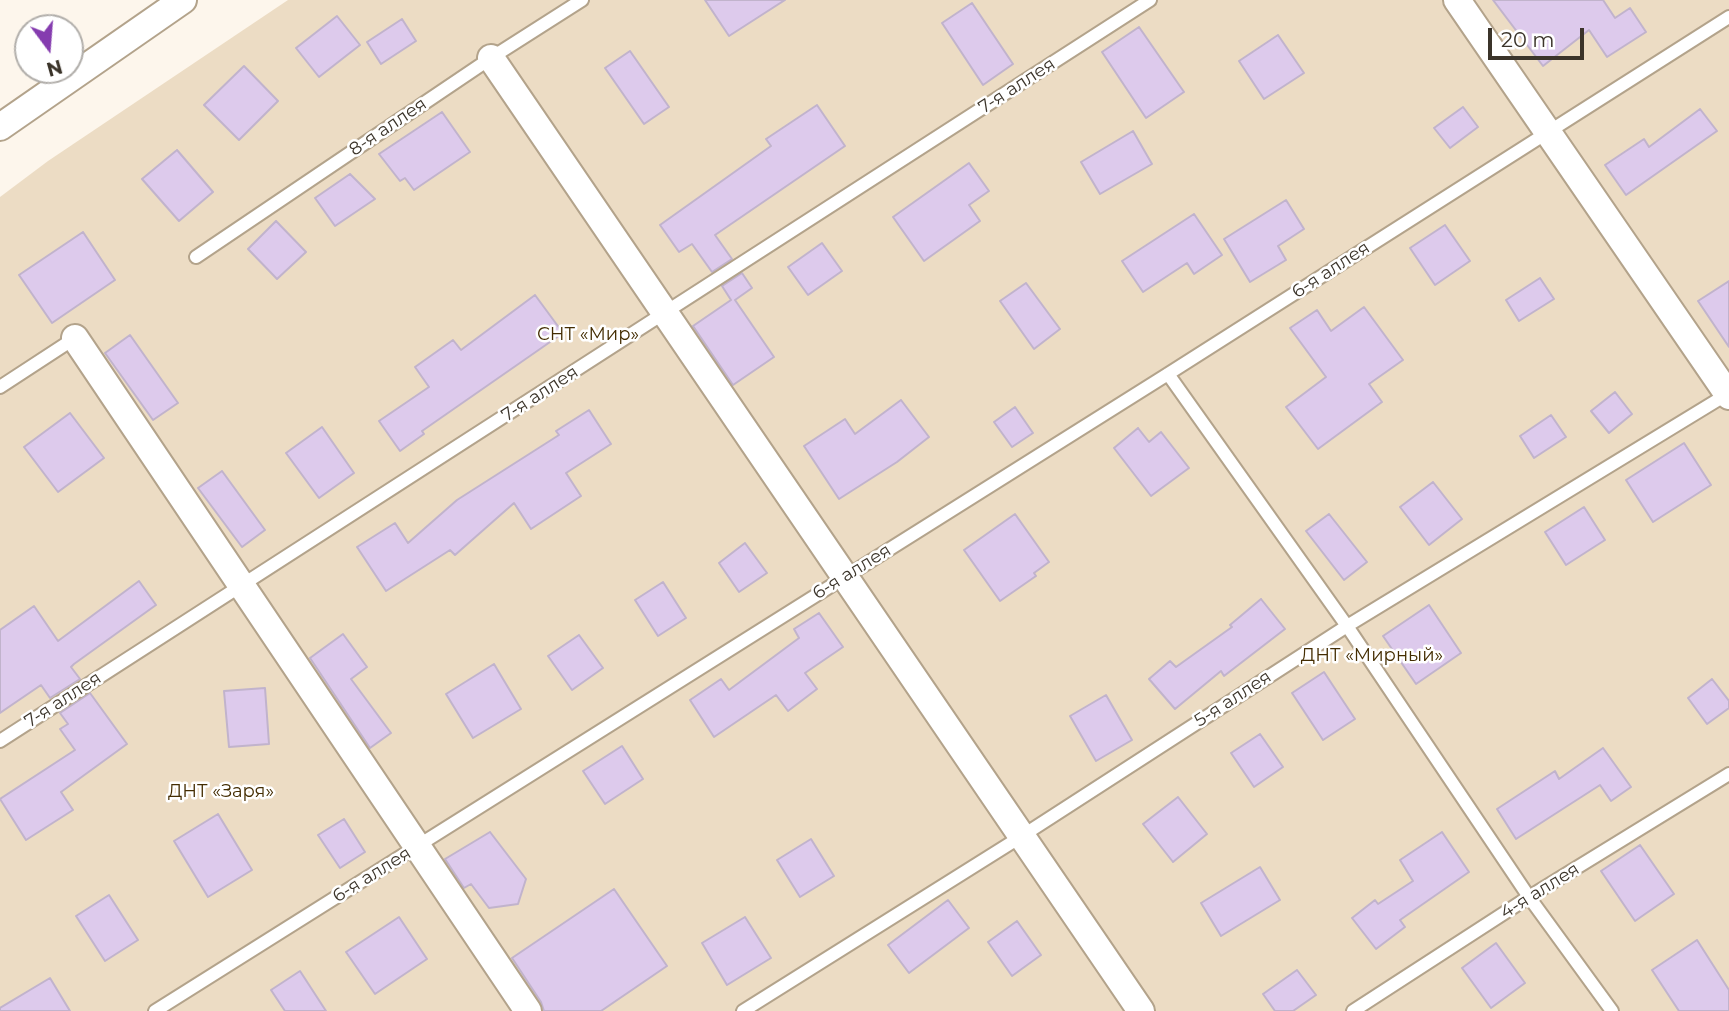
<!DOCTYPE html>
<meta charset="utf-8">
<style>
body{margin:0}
#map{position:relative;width:1729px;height:1011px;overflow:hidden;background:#fdf6ec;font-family:Montserrat,sans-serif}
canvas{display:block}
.north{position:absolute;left:14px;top:14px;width:70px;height:70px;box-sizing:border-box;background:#fff;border:2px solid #b1aeaa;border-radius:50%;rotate:164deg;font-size:19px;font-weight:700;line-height:28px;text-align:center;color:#3b342a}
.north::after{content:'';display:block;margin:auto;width:24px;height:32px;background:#853caf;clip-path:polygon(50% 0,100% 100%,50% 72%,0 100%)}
.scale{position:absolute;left:1488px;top:28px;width:96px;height:32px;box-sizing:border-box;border:4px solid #3b342a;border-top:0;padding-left:9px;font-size:21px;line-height:24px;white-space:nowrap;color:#3b342a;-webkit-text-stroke:5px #fff;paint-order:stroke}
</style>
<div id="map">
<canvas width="1729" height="1011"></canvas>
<div class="north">N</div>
<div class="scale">20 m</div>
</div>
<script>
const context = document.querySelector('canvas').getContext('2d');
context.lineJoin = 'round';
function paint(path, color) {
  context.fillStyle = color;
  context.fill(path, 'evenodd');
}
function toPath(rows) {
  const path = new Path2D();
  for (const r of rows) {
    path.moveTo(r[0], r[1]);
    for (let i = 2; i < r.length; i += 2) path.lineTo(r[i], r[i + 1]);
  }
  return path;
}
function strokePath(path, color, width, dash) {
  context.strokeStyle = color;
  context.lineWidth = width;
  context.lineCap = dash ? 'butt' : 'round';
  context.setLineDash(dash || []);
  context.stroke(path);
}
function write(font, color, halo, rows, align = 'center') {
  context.font = font + ' Montserrat,sans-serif';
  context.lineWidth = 5;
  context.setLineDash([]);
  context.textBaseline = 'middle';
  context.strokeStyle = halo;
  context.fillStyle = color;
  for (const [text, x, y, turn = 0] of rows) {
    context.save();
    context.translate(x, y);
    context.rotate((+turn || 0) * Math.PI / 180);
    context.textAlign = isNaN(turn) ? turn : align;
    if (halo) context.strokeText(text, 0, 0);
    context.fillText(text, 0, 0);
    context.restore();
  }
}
paint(toPath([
 [288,0,1729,0,1729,1011,0,1011,0,197,48,161]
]), '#ecdcc4');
const building = toPath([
 [705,0,785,0,729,36,705,0],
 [1493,0,1603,0,1615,18,1630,8,1646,32,1607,57,1589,30,1543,66,1493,0],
 [972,3,1013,64,983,85,942,23,972,3],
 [337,16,360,45,319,77,296,48,337,16],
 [402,19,416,41,381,64,367,42,402,19],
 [1139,27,1184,92,1146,118,1102,52,1139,27],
 [1278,35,1304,73,1264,99,1239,61,1278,35],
 [630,51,669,107,644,124,605,68,630,51],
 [244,66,278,101,239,140,204,105,244,66],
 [817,105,845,146,715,235,732,259,712,272,692,244,679,252,660,225,771,146,766,139,817,105],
 [1463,107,1478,127,1450,148,1434,128,1463,107],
 [1700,109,1717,131,1626,195,1605,165,1644,139,1649,147,1700,109],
 [442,112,470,152,414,190,405,178,400,181,379,154,442,112],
 [1133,131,1152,164,1100,194,1081,162,1133,131],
 [177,150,213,192,179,221,142,179,177,150],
 [969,163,989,191,969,205,980,221,924,261,893,217,969,163],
 [350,174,375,199,335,226,315,198,350,174],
 [1286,200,1304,229,1278,246,1286,260,1250,282,1224,239,1286,200],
 [1194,214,1222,255,1194,274,1187,263,1143,292,1122,261,1194,214],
 [276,221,306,252,277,279,248,249,276,221],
 [1445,225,1470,261,1435,285,1410,248,1445,225],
 [83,232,115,280,52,323,19,275,83,232],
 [822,243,842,271,808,295,788,267,822,243],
 [742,273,752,288,735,300,774,357,733,385,693,326,731,300,722,286,742,273],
 [1540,278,1554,299,1519,321,1506,300,1540,278],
 [1729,281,1729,347,1698,301,1729,281],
 [1026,283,1060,329,1034,349,1000,301,1026,283],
 [535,295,563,333,422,431,424,434,400,451,379,421,429,387,415,367,453,340,461,350,535,295],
 [1364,307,1403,360,1369,384,1382,402,1318,449,1286,407,1326,377,1290,328,1317,310,1331,331,1364,307],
 [130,335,178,403,153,420,105,353,130,335],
 [1615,392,1632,414,1609,433,1591,411,1615,392],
 [901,400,929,437,897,462,839,499,804,446,845,419,855,434,901,400],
 [1015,407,1033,433,1012,447,994,422,1015,407],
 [589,410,611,444,566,473,581,496,531,529,514,503,455,555,450,550,386,591,357,547,395,523,408,543,457,500,559,435,556,431,589,410],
 [70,413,104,458,58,492,24,447,70,413],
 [1551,415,1566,437,1534,458,1520,436,1551,415],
 [322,427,354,473,319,498,286,453,322,427],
 [1138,428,1149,442,1161,432,1189,468,1151,496,1114,448,1138,428],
 [1684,443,1711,485,1653,522,1626,480,1684,443],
 [222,471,265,530,242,547,198,488,222,471],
 [1433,482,1462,519,1429,545,1400,507,1433,482],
 [1584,507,1605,540,1566,565,1545,532,1584,507],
 [1015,514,1049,562,1034,573,1036,576,1000,601,964,550,1015,514],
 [1329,514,1367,562,1344,580,1306,531,1329,514],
 [745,543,767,573,739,592,719,563,745,543],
 [139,581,156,605,74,664,71,667,80,679,50,698,41,685,0,713,0,630,34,606,58,641,139,581],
 [663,582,686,618,658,636,635,600,663,582],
 [1261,599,1285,629,1224,676,1221,671,1175,709,1149,679,1170,661,1176,667,1232,627,1230,625,1261,599],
 [1429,605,1461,653,1416,684,1383,636,1429,605],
 [819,613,843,647,805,673,817,689,788,711,776,695,714,737,690,700,721,679,729,690,799,638,794,629,819,613],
 [343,634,367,667,351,679,391,733,370,748,310,658,343,634],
 [579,635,603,668,572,690,548,656,579,635],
 [494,664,521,709,473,738,446,694,494,664],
 [1324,672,1355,719,1323,740,1292,693,1324,672],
 [1712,679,1729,701,1729,708,1707,724,1688,698,1712,679],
 [265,688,269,744,229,747,224,691,265,688],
 [90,693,127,744,61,792,73,810,26,840,0,799,75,750,60,729,68,724,60,713,90,693],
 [1106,695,1132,740,1096,761,1070,716,1106,695],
 [1260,734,1283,767,1254,787,1231,753,1260,734],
 [622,746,643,779,605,804,583,771,622,746],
 [1603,748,1631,787,1611,801,1600,785,1516,839,1497,809,1555,771,1559,779,1603,748],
 [1178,797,1207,834,1173,862,1143,824,1178,797],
 [218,814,252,870,208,897,174,841,218,814],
 [344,819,365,852,340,868,318,835,344,819],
 [490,832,526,879,518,904,489,908,471,884,464,888,445,859,490,832],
 [1442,832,1469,872,1400,920,1405,927,1376,949,1352,918,1375,900,1378,904,1413,881,1400,860,1442,832],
 [811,839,834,876,800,897,777,860,811,839],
 [1640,845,1674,894,1635,921,1601,871,1640,845],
 [1260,867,1280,900,1221,936,1201,903,1260,867],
 [614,889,667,966,601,1011,544,1011,541,1002,512,958,614,889],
 [109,895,138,940,105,961,76,916,109,895],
 [948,900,969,928,909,973,888,945,948,900],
 [399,917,427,959,375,994,346,952,399,917],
 [745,917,771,958,727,985,702,943,745,917],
 [1017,921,1041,955,1012,976,988,942,1017,921],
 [1697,940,1729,990,1729,1011,1679,1011,1652,970,1697,940],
 [1496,943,1525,983,1491,1008,1462,968,1496,943],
 [1297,970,1316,995,1293,1011,1275,1011,1263,994,1297,970],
 [300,971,326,1011,285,1011,271,990,300,971],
 [50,978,70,1011,0,1011,0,1008,50,978]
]);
paint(building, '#ddcaec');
strokePath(building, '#c1b3cc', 2);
const lane = toPath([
 [196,257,491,58,582,0],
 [1168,374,1347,626,1529,897,1612,1011],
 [0,387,75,338],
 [0,741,1150,0],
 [155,1011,1168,374,1729,17],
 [743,1011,1022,836,1347,626,1729,393],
 [1353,1011,1529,897,1729,774]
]);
const street = toPath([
 [1457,0,1729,396],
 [491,58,1141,1011],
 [0,127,183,0],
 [75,338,528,1011]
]);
strokePath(lane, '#b3a38b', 16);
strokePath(street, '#b3a38b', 30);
strokePath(lane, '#fff', 12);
strokePath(street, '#fff', 26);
write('18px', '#3b342a', '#fff', [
 ["7-я аллея",1017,86,-33],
 ["8-я аллея",388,127,-34],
 ["6-я аллея",1331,270,-33],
 ["7-я аллея",540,394,-33],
 ["6-я аллея",852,572,-32],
 ["5-я аллея",1233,699,-33],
 ["7-я аллея",63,700,-33],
 ["6-я аллея",372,875,-32],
 ["4-я аллея",1540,891,-32]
]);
write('18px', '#442d02', '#fff', [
 ["СНТ «Мир»",588,335],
 ["ДНТ «Мирный»",1372,656],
 ["ДНТ «Заря»",221,792]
]);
</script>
